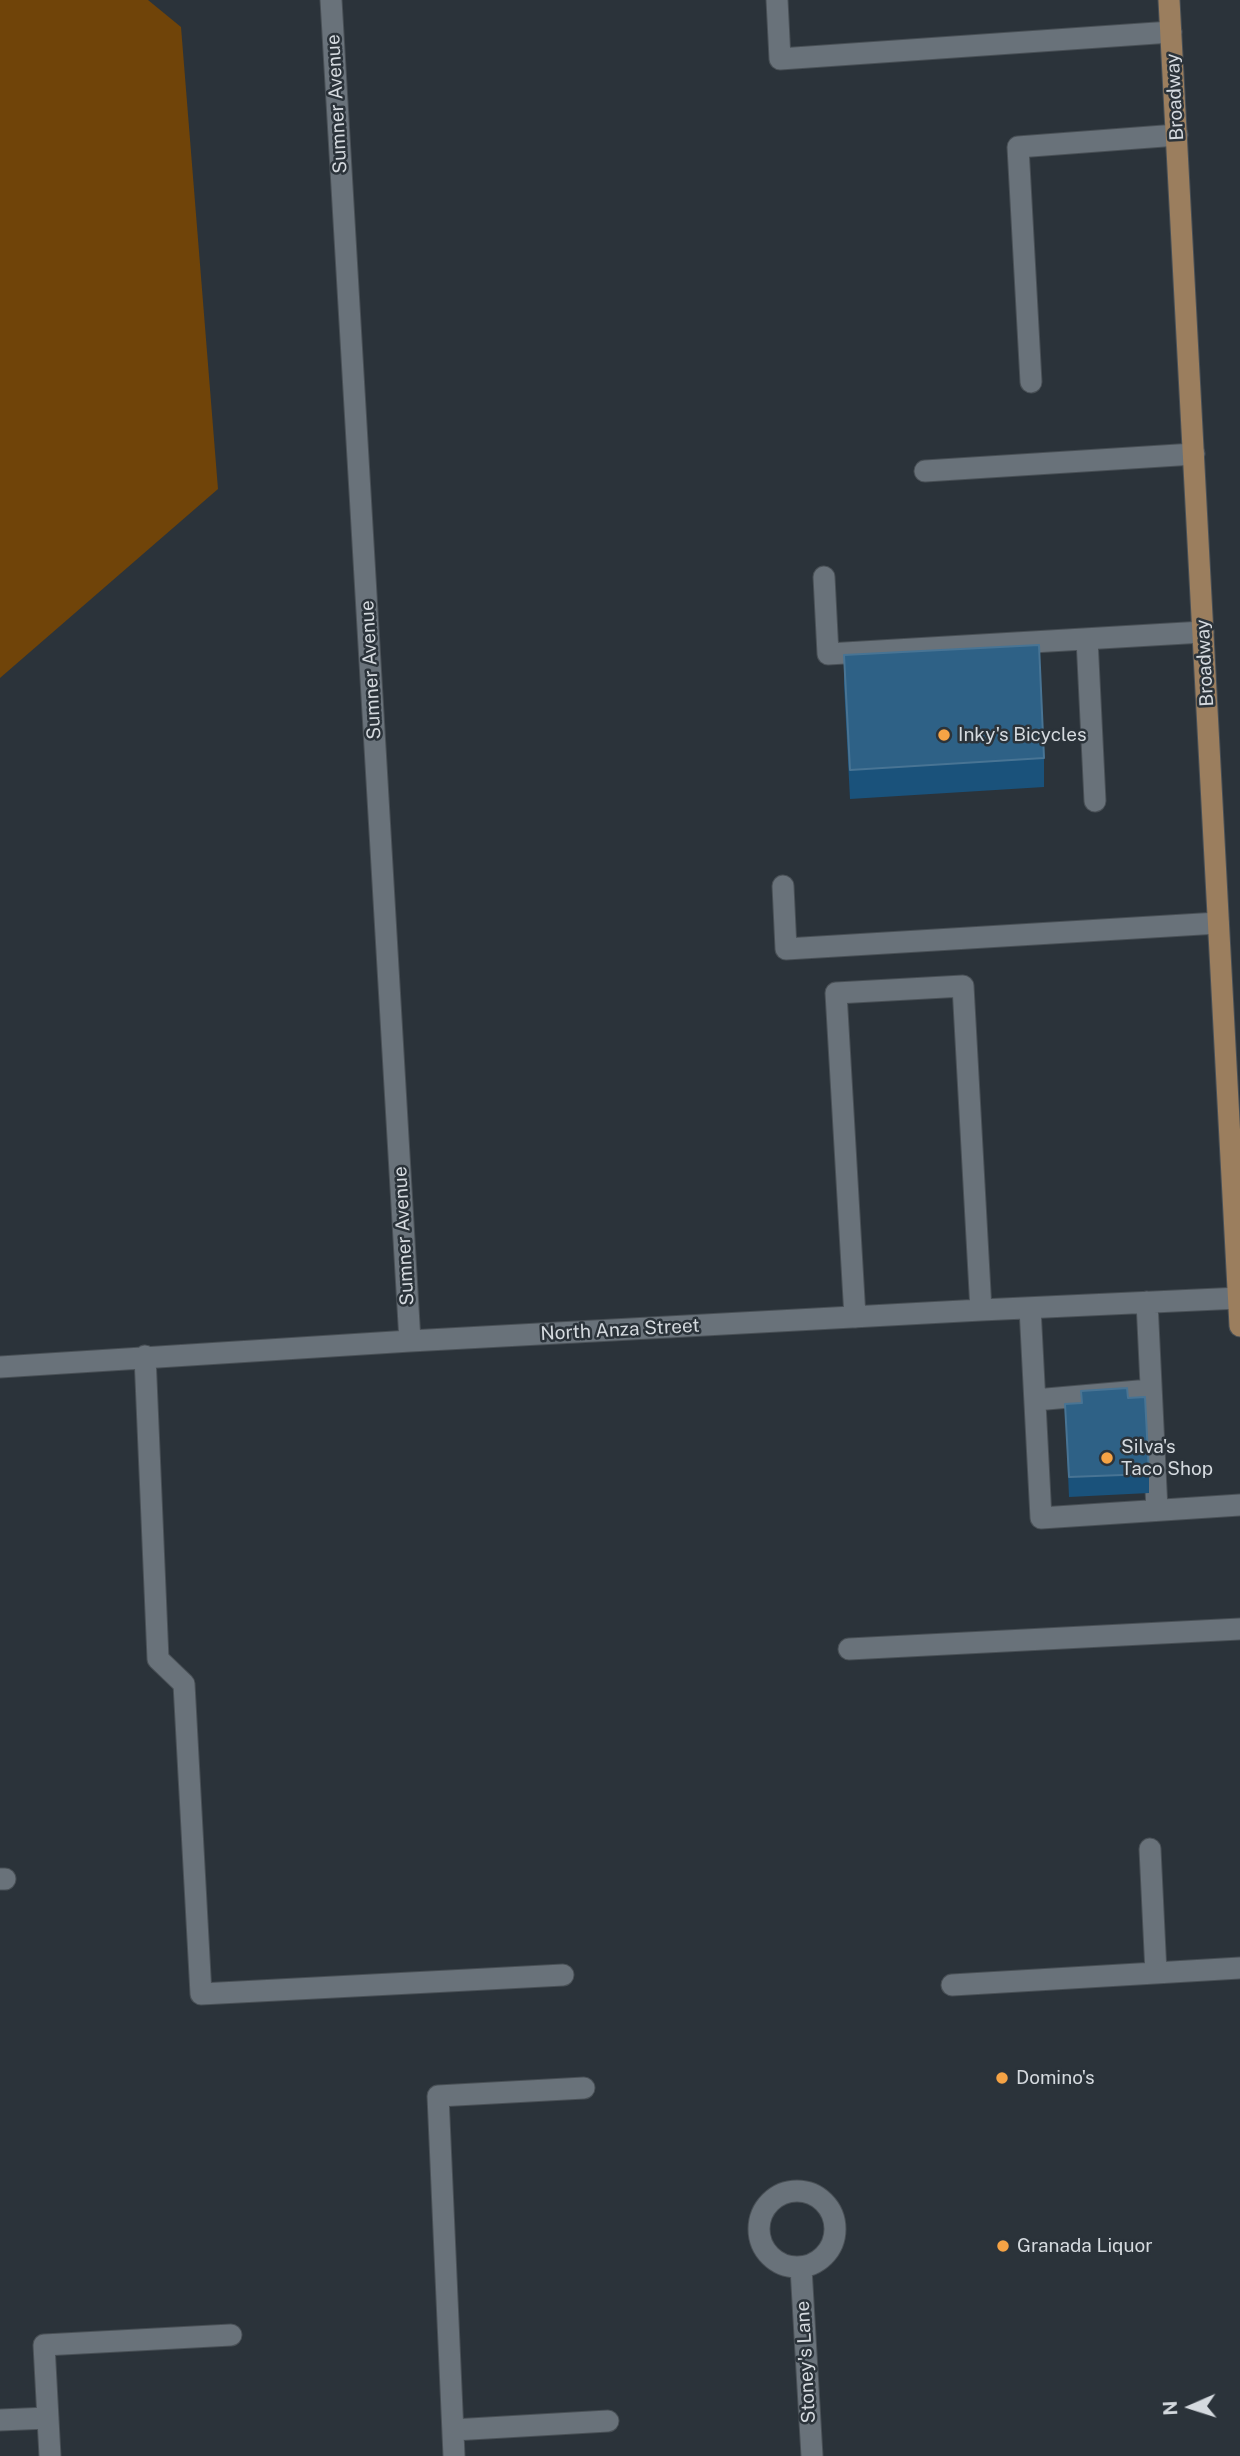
<!DOCTYPE html>
<style>
body{margin:0}
#map{position:relative;width:1240px;height:2456px;overflow:hidden;background:#2b333a;font-family:"Public Sans",sans-serif}
canvas{display:block}
.north{position:absolute;left:1156px;top:2372px;width:70px;height:70px;-webkit-text-stroke:5px #2b333a;paint-order:stroke;rotate:267deg;font-size:19px;font-weight:700;line-height:28px;text-align:center;color:#d5dadf}
.north::after{content:'';display:block;margin:auto;width:24px;height:32px;background:#d5dadf;clip-path:polygon(50% 0,100% 100%,50% 72%,0 100%)}
</style>
<div id="map">
<canvas width="1240" height="2456"></canvas>
<div class="north">N</div>
</div>
<script>
const context = document.querySelector('canvas').getContext('2d');
context.lineJoin = 'round';
function paint(path, color) {
  context.fillStyle = color;
  context.fill(path, 'evenodd');
}
function toPath(rows) {
  const path = new Path2D();
  for (const r of rows) {
    if (r.length === 3) {
      path.moveTo(r[0] + r[2], r[1]);
      path.arc(r[0], r[1], r[2], 0, 2 * Math.PI);
      continue;
    }
    path.moveTo(r[0], r[1]);
    for (let i = 2; i < r.length; i += 2) path.lineTo(r[i], r[i + 1]);
  }
  return path;
}
function strokePath(path, color, width, dash) {
  context.strokeStyle = color;
  context.lineWidth = width;
  context.lineCap = dash ? 'butt' : 'round';
  context.setLineDash(dash || []);
  context.stroke(path);
}
function write(font, color, halo, rows, align = 'center') {
  context.font = font + ' "Public Sans",sans-serif';
  context.lineWidth = 5;
  context.setLineDash([]);
  context.textBaseline = 'middle';
  context.strokeStyle = halo;
  context.fillStyle = color;
  for (const [text, x, y, turn = 0] of rows) {
    context.save();
    context.translate(x, y);
    context.rotate((+turn || 0) * Math.PI / 180);
    context.textAlign = isNaN(turn) ? turn : align;
    if (halo) context.strokeText(text, 0, 0);
    context.fillText(text, 0, 0);
    context.restore();
  }
}
paint(toPath([
 [0,0,148,0,181,27,218,489,0,678]
]), '#704409');
const minor = toPath([
 [331,0,410,1341],
 [777,0,780,59,1171,32],
 [1031,382,1018,147,1177,135],
 [925,471,1194,454],
 [824,577,828,654,1203,632],
 [1087,639,1095,801],
 [783,886,786,949,1218,923],
 [1147,1302,1157,1510],
 [1030,1308,1041,1518,1240,1505],
 [855,1317,836,993,963,986,981,1310],
 [145,1356,158,1659,184,1684,201,1994,563,1975],
 [0,1367,410,1341,981,1310,1240,1298],
 [1035,1400,1150,1390],
 [849,1649,1240,1629],
 [1150,1849,1156,1973],
 [0,1879,5,1879],
 [952,1985,1240,1968],
 [797,2229,38],
 [801,2268,812,2456],
 [0,2420,48,2418],
 [453,2430,608,2421],
 [50,2456,44,2345,231,2335],
 [454,2456,438,2096,584,2088]
]);
const major = toPath([
 [1169,0,1240,1326]
]);
strokePath(minor, '#495056', 23);
strokePath(major, '#495056', 23);
strokePath(minor, '#69727a', 21);
strokePath(major, '#9b7e5e', 21);
paint(toPath([
 [844,655,1044,758,1044,787,850,799,844,684],
 [1081,1391,1128,1398,1149,1474,1149,1493,1069,1497,1065,1404,1081,1403]
]), '#1a527b');
const building = toPath([
 [1039,645,1044,758,850,770,844,655,1039,645],
 [1127,1388,1128,1398,1145,1397,1149,1474,1069,1477,1065,1404,1082,1403,1081,1391,1127,1388]
]);
paint(building, '#2e6186');
strokePath(building, '#487494', 2);
for (const [x, y, r, color] of [
 [944,735,7,"#f5a345"],
 [1107,1458,7,"#f5a345"],
 [1002,2078,7,"#f5a345"],
 [1003,2246,7,"#f5a345"]
]) {
  const dot = new Path2D();
  dot.arc(x, y, r, 0, 2 * Math.PI);
  context.fillStyle = color;
  context.fill(dot);
  strokePath(dot, '#2b333a', 2.5);
}
write('19px', '#d5dadf', '#2b333a', [
 ["Broadway",1175,97,-93],
 ["Sumner Avenue",337,104,-93],
 ["Broadway",1205,663,-93],
 ["Sumner Avenue",371,670,-93],
 ["Sumner Avenue",404,1236,-93],
 ["North Anza Street",620,1330,-3],
 ["Stoney's Lane",806,2362,-93]
]);
write('19px', '#d5dadf', '#2b333a', [
 ["Inky's Bicycles",958,735],
 ["Silva's",1121,1447],
 ["Taco Shop",1121,1469],
 ["Domino's",1016,2078],
 ["Granada Liquor",1017,2246]
], 'left');
</script>
